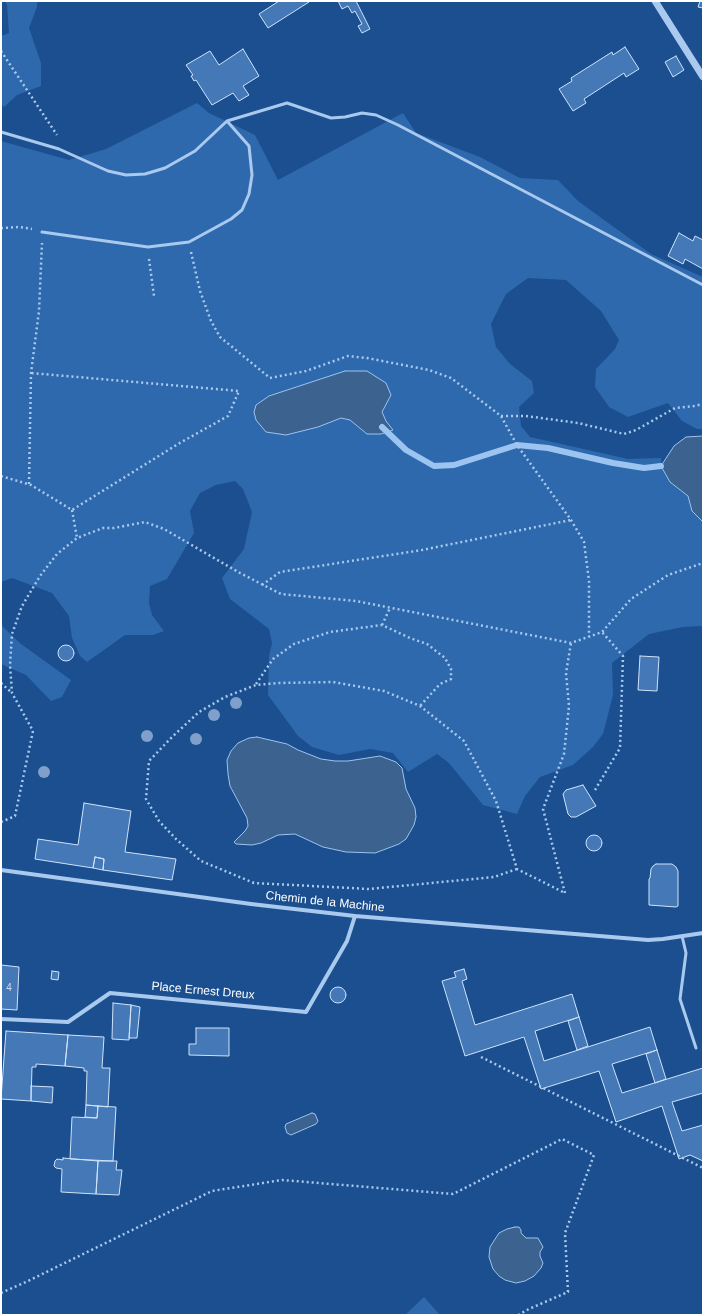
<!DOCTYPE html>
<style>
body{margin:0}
#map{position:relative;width:704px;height:1316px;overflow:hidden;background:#1b4f8f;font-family:Arial,sans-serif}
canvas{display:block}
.frame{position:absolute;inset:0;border:2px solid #fff;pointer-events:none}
</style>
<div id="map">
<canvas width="704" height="1316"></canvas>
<div class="frame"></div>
</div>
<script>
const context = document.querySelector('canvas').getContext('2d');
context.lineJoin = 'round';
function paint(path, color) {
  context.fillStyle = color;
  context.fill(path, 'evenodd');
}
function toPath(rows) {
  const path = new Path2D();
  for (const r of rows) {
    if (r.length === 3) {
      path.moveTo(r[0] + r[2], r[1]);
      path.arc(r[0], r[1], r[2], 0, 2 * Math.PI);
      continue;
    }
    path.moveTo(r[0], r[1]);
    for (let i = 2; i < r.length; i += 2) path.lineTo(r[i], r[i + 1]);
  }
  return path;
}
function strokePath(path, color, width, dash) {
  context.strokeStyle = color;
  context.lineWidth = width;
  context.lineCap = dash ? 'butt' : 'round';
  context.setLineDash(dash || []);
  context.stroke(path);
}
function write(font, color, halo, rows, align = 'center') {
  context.font = font + ' Arial,sans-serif';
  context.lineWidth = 3;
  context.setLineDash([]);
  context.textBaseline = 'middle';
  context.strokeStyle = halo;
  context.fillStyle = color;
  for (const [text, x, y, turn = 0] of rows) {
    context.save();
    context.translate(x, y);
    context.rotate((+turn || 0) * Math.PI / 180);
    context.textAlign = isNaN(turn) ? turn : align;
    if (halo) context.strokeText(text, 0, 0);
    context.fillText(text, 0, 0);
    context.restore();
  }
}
paint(toPath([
 [5,1,37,1,37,7,29,28,41,63,41,86,17,95,4,107,1,104,1,36,9,33,7,5],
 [197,103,209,113,255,135,278,180,403,113,416,133,480,157,520,178,558,180,578,201,651,254,703,277,703,429,697,429,682,421,668,403,628,417,609,407,595,387,596,369,615,349,619,340,601,311,566,280,528,278,506,294,491,324,496,347,510,364,532,381,534,393,519,407,521,426,530,437,628,459,661,458,661,466,670,482,688,496,692,511,703,522,703,626,683,627,649,634,612,663,613,695,603,734,593,747,573,765,540,777,525,796,517,814,483,805,449,763,437,754,408,772,393,753,370,749,339,755,312,747,298,736,268,695,269,656,272,643,269,629,230,599,222,578,244,549,252,512,243,489,235,481,216,485,200,493,190,511,194,533,167,579,150,586,149,603,152,615,164,631,153,635,125,635,87,662,80,656,72,638,69,616,52,593,12,578,1,582,1,141,69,160,106,149],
 [1,625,21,644,71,680,62,697,51,701,26,675,1,664],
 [424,1297,440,1315,405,1315]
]), '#2e69ad');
const water = toPath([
 [345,371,367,371,386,383,391,395,382,412,386,421,393,430,381,434,367,434,350,420,341,418,318,427,286,435,266,432,256,420,254,412,256,405,269,396,345,371],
 [703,436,703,522,692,511,688,496,670,482,661,466,674,446,686,437,703,436],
 [257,737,287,744,298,750,321,759,335,761,348,761,380,756,396,762,402,768,406,789,415,808,416,817,414,825,406,839,399,844,375,853,346,852,323,847,295,834,278,835,261,843,252,845,236,844,234,842,245,831,248,826,247,818,230,786,228,774,227,760,231,751,238,743,249,738,257,737],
 [312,1113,315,1114,318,1121,316,1124,291,1135,287,1133,285,1127,286,1124,312,1113],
 [515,1227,519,1227,521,1230,521,1233,526,1238,538,1238,543,1247,540,1252,540,1256,543,1263,541,1268,534,1276,525,1281,516,1283,505,1280,499,1276,493,1269,489,1257,490,1247,499,1233,507,1229,515,1227]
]);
paint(water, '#3c6290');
strokePath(water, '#9cc4f0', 1);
strokePath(toPath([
 [382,427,406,450,434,466,454,465,517,445,548,448,613,463,644,468,661,466]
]), '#9cc4f0', 6);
const building = toPath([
 [279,1,308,1,309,2,268,28,259,14,279,1],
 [338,1,356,1,370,29,362,33,358,26,362,24,355,11,352,13,348,6,342,9,338,1],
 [700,1,703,1,703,8,698,7,700,1],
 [625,47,639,69,626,77,624,73,584,99,586,103,573,111,559,89,572,81,571,78,612,52,613,55,625,47],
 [243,49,259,76,243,86,249,95,239,101,233,93,212,105,196,80,194,81,191,76,193,75,186,65,210,51,219,65,243,49],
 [676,56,684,70,673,77,665,62,676,56],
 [679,233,693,241,695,236,703,240,703,269,685,259,683,264,668,256,679,233],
 [66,653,8],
 [640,656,659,657,657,691,638,690,640,656],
 [583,785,596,806,576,817,571,817,568,814,563,794,566,790,583,785],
 [84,803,131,811,125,852,176,859,172,880,103,870,104,859,95,857,93,868,35,859,38,839,78,845,84,803],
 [594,843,8],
 [95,857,104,859,103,870,93,868,95,857],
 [656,864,672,864,676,867,678,871,678,906,676,907,649,905,649,879,650,878,651,869,653,866,656,864],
 [1,965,19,967,17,1010,1,1009,1,965],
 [464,969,467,979,462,981,475,1025,572,994,579,1017,535,1031,544,1061,650,1027,657,1050,612,1064,622,1093,703,1068,703,1093,672,1102,682,1131,703,1125,703,1161,690,1155,679,1159,662,1106,616,1122,599,1071,541,1089,524,1037,465,1056,442,981,456,977,454,972,464,969],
 [52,971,59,972,58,980,51,979,52,971],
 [338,995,8],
 [113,1003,131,1005,129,1040,112,1039,113,1003],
 [131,1005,140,1007,137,1038,129,1038,131,1005],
 [579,1017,588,1046,577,1050,568,1021,579,1017],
 [196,1028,229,1028,229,1056,189,1055,189,1044,196,1044,196,1028],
 [6,1031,68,1035,65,1066,36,1064,36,1067,32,1067,31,1101,1,1099,6,1031],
 [68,1035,104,1037,102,1068,110,1068,108,1107,86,1105,87,1071,84,1071,84,1068,65,1066,68,1035],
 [657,1050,666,1079,655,1083,646,1054,657,1050],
 [31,1086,53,1087,52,1103,31,1101,31,1086],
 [86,1105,98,1106,97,1118,85,1117,86,1105],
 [98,1106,116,1107,113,1161,70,1159,72,1117,97,1118,98,1106],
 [63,1158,98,1161,96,1194,61,1192,62,1169,56,1168,54,1166,55,1161,57,1159,63,1160,63,1158],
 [98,1161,117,1161,116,1170,122,1170,119,1195,96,1194,98,1161]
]);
paint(building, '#4478b7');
strokePath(building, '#cfe3fa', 1);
strokePath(toPath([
 [1,51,57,135],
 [1,228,20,227,32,229],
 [191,252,200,291,211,321,220,337,270,378,306,371,348,356,367,358,429,370,451,378,501,416,517,445,571,520,584,542,589,581,589,637],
 [149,259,154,296],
 [501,416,526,416,578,423,624,434,636,430,675,408,694,406,703,404],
 [1,476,31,485,72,510,178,444,228,416,239,391,31,373],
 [29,484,31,373,39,311,42,243],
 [72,510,77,538],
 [262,585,280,572,422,550,571,520],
 [382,625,390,608],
 [1,683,11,692],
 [256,684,273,659,294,644,330,632,382,625,410,638,427,644,445,658,451,669,451,679,440,684,420,706],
 [595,790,620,748,623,656,602,632],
 [1,822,15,816,33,731,12,693,10,665,12,634,22,606,40,576,57,554,77,538,103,528,114,528,145,522,164,529,240,573,281,594,356,601,571,643,602,632,631,599,668,575,703,563],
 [517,869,494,877,369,889,254,883,201,861,176,839,159,821,146,799,149,761,172,737,199,712,225,697,256,685,278,683,333,682,384,691,420,706,464,741,496,801,517,869,565,893],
 [565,893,543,809,564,754,569,706,566,673,571,643],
 [481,1057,703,1168],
 [1,1293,28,1281,212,1191,282,1180,453,1194,562,1139,594,1155,565,1233,568,1292,529,1309,518,1315]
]), '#a9c9ee', 2.5, [2, 3]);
strokePath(toPath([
 [1,132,59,149,108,171,126,175,145,174,165,168,195,151,227,121,287,103,331,118,345,117,362,113,376,115,398,125,703,285],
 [42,232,148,247,189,242,231,219,242,210,249,194,252,175,249,146,227,121],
 [682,936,686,953,680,999,696,1048]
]), '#a9c9ee', 3);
strokePath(toPath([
 [1,870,251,904,355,916,648,940,663,939,703,933],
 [1,1019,68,1022,110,993,306,1012,347,941,355,916]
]), '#a9c9ee', 4);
strokePath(toPath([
 [655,1,703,77]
]), '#a9c9ee', 7);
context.fillStyle = '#7ea0ca';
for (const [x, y] of [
 [236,703],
 [214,715],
 [147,736],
 [196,739],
 [44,772]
]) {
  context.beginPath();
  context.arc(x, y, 6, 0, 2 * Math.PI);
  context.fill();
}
write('10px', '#d0dded', null, [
 ["4",9,988]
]);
write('12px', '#fff', '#1b4f8f', [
 ["Chemin de la Machine",325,902,6],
 ["Place Ernest Dreux",203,991,5]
]);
</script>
